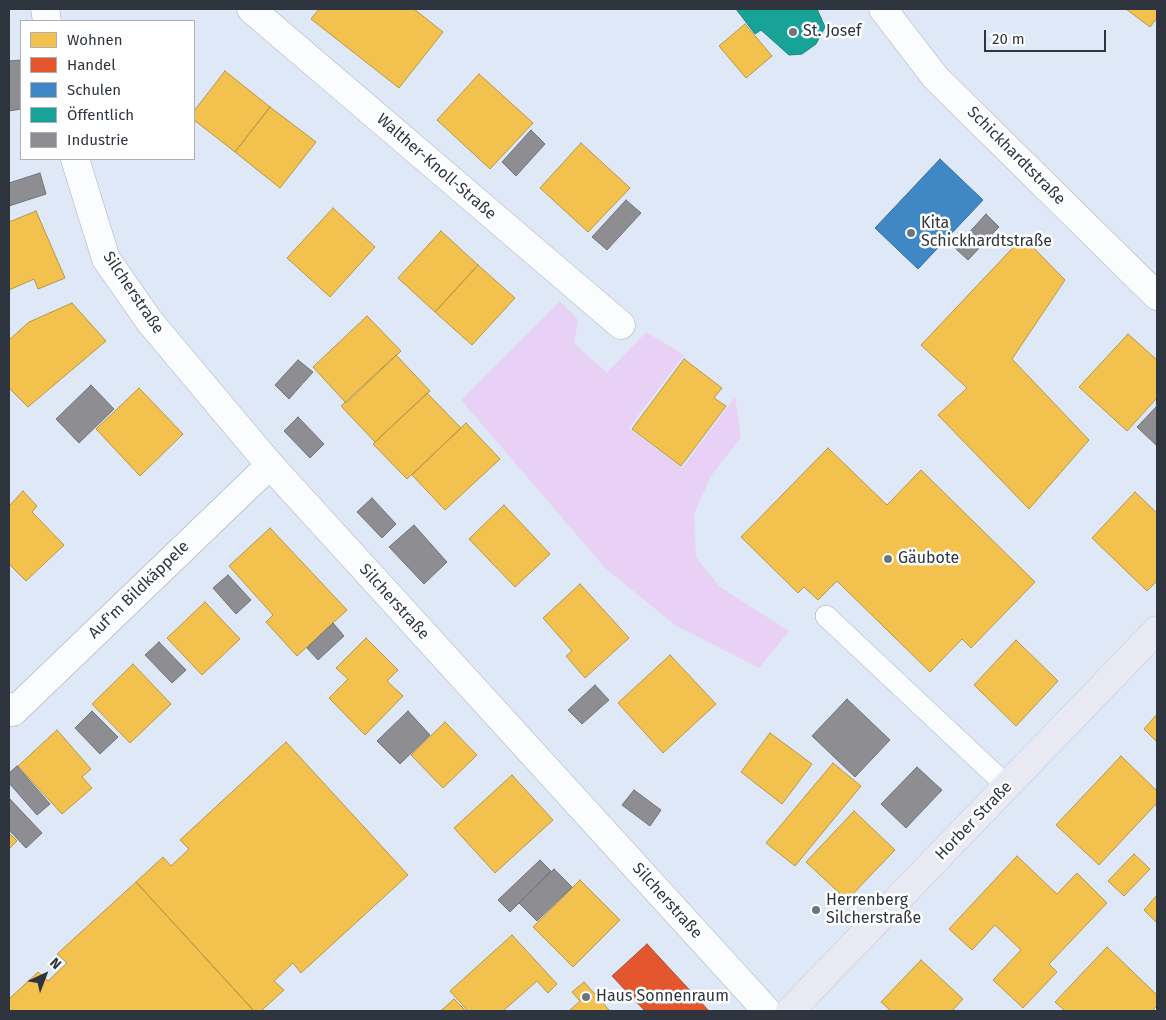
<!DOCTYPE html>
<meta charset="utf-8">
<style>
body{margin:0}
#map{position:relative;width:1166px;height:1020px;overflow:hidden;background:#dfe8f6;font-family:"Fira Sans",sans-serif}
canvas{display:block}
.frame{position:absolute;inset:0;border:10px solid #2e353e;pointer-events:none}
.legend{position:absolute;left:20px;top:20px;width:175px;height:140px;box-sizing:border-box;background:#fff;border:1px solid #abaeb2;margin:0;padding:6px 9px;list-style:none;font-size:15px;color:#2e353e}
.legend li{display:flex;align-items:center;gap:10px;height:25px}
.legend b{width:25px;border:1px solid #abaeb2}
.north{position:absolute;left:20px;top:950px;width:50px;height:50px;-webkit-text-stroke:4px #fff;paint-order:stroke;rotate:43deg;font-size:14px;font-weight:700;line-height:20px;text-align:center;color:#2e353e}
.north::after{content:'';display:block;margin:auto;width:18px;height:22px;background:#2e353e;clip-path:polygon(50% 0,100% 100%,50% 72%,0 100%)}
.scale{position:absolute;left:984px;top:30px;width:122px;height:22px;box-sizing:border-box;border:2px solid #2e353e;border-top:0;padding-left:6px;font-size:15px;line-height:18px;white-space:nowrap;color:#2e353e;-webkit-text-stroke:4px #fff;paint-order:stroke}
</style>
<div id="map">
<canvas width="1166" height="1020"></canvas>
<div class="frame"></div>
<ul class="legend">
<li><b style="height:14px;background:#f2c14e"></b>Wohnen</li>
<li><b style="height:14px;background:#e4572e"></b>Handel</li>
<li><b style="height:14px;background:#3f88c5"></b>Schulen</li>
<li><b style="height:14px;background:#17a398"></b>Öffentlich</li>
<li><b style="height:14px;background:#8d8d92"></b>Industrie</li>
</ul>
<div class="north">N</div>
<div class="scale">20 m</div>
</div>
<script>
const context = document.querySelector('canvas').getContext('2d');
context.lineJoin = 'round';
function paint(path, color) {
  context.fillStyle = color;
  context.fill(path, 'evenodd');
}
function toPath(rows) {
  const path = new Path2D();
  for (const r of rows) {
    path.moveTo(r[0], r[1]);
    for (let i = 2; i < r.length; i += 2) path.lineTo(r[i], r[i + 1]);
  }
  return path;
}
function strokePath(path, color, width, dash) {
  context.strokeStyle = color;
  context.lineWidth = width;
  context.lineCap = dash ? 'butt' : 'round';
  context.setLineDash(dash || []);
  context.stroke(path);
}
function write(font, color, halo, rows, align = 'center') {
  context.font = font + ' "Fira Sans",sans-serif';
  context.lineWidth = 5;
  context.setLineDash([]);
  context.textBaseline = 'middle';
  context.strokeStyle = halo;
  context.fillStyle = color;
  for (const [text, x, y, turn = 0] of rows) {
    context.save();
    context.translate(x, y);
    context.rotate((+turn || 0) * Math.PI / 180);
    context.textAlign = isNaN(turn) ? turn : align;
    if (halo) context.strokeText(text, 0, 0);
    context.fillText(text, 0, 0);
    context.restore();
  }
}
paint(toPath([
 [560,301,578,320,574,343,607,373,646,332,684,355,629,428,682,468,735,397,741,437,711,476,694,514,696,557,720,587,789,631,759,668,675,625,605,568,461,400]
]), '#e9d1f6');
const homes = toPath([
 [319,9,414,9,443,32,399,88,311,19,319,9],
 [1126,9,1157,9,1157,18,1150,27,1126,9],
 [745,24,772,56,746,78,719,46,745,24],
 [225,71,270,107,235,152,194,120,194,111,225,71],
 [479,74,533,123,490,169,437,120,479,74],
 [270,107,316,142,280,188,235,152,270,107],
 [581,143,630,188,588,232,540,188,581,143],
 [333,208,375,247,330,297,287,258,333,208],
 [36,211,65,278,38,289,34,279,9,290,9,222,36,211],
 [441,231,478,265,435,312,398,278,441,231],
 [1023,237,1065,280,1012,359,1089,440,1029,509,938,415,967,388,921,345,1023,237],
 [478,265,515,298,472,345,435,312,478,265],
 [72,303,106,341,28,407,9,388,9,340,29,322,72,303],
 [367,316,401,351,346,403,313,367,367,316],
 [1128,334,1157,360,1157,398,1127,431,1079,387,1128,334],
 [396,355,430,391,375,442,341,406,396,355],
 [684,359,722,388,714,398,726,406,681,466,632,429,684,359],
 [139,388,183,434,140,476,96,429,139,388],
 [427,393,461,428,407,479,373,444,427,393],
 [466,423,500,459,445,510,412,475,466,423],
 [828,448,887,505,921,470,1035,582,971,648,962,639,930,672,837,581,818,600,804,587,798,593,741,537,828,448],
 [23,491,37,506,32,512,64,545,26,581,9,564,9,506,23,491],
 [1135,492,1157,513,1157,581,1147,591,1092,538,1135,492],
 [504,505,550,554,515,587,469,539,504,505],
 [270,528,347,610,297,656,266,622,273,615,229,566,270,528],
 [580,584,629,638,585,678,566,656,572,651,543,618,580,584],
 [205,602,240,639,202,675,167,638,205,602],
 [366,638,398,670,387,681,403,696,365,735,329,698,348,679,336,668,366,638],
 [1016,640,1058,681,1016,726,974,685,1016,640],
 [670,655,716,704,663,753,618,703,670,655],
 [133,664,171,704,130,743,92,704,133,664],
 [1157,714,1157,742,1144,729,1157,714],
 [445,722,477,755,443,788,411,755,445,722],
 [57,730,91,769,82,777,92,788,62,814,18,766,57,730],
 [770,733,812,764,782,804,741,772,770,733],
 [286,742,408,875,301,973,293,963,274,981,284,990,261,1011,254,1011,136,882,163,857,171,866,189,849,180,840,286,742],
 [1121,756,1157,791,1157,803,1099,865,1056,825,1121,756],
 [833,763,861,786,795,866,766,843,833,763],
 [512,775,553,820,495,873,454,828,512,775],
 [854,811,895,850,847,900,806,862,854,811],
 [9,833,17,841,9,849,9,833],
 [1134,854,1150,869,1124,896,1108,881,1134,854],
 [1017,856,1057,894,1077,873,1107,903,1049,964,1057,972,1023,1008,993,980,1021,950,995,925,972,950,949,929,1017,856],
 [580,880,620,920,573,967,533,927,580,880],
 [136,882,254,1011,9,1011,9,999,38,972,48,981,67,963,57,954,136,882],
 [1157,895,1157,923,1144,910,1157,895],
 [512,935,557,984,548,993,537,981,503,1011,468,1011,450,991,512,935],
 [1107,947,1157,995,1157,1006,1152,1011,1065,1011,1055,1002,1107,947],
 [921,960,963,999,952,1011,891,1011,881,1002,921,960],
 [584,982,610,1011,569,1011,580,1001,572,992,584,982],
 [454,999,466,1011,440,1011,444,1008,454,999]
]);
paint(homes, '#f2c14e');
strokePath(homes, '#b79749', 1);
const shops = toPath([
 [647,944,709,1011,645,1011,612,976,647,944]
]);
paint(shops, '#e4572e');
strokePath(shops, '#ad4d33', 1);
const schools = toPath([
 [940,159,983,200,918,269,875,228,940,159]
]);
paint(schools, '#3f88c5');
strokePath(schools, '#3a6f9c', 1);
const public = toPath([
 [736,9,817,9,825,27,816,44,802,54,789,55,761,30,755,34,736,9]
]);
paint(public, '#17a398');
strokePath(public, '#1e827d', 1);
const industry = toPath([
 [21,60,21,109,9,111,9,61,21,60],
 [531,130,545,144,516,176,502,162,531,130],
 [40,173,46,194,9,206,9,183,40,173],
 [626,200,641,213,607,250,592,237,626,200],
 [986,214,999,227,968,260,955,248,986,214],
 [298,360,313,372,289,399,275,385,298,360],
 [91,385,114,409,79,443,56,419,91,385],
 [1157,406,1157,446,1137,427,1157,406],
 [298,417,324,444,310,458,284,431,298,417],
 [372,498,396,524,382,538,357,512,372,498],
 [414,525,447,562,424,584,389,547,414,525],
 [228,575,251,600,236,614,213,588,228,575],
 [333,623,344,636,318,660,307,648,333,623],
 [159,642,186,670,172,683,145,655,159,642],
 [595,685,609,700,582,724,568,710,595,685],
 [847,699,890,740,855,777,812,736,847,699],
 [92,711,118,737,100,754,75,728,92,711],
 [408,711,430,735,400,764,377,741,408,711],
 [17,766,50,804,37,815,9,783,9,773,17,766],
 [917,767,942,790,906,828,881,804,917,767],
 [634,790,661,810,650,826,622,805,634,790],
 [9,798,42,833,26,848,9,830,9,798],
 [540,860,551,871,510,912,498,900,540,860],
 [554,869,572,887,537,921,519,903,554,869]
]);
paint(industry, '#8d8d92');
strokePath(industry, '#707379', 1);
const lane = toPath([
 [826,616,1007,786]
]);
const street = toPath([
 [45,9,47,21],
 [251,9,621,325],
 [883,9,935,77,1157,296],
 [75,159,106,259,150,322,270,465,767,1011],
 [9,707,13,712,270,465]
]);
const primary = toPath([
 [790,1011,1157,630]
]);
strokePath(lane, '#a5acb6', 22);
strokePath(street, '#a5acb6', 29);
strokePath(primary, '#c2c7ce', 29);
strokePath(lane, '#fafcfe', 21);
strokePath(street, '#fafcfe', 28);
strokePath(primary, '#e9e9f3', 28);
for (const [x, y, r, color] of [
 [793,32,5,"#6c747e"],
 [911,233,5,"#6c747e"],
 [888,559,5,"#6c747e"],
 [816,910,5,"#6c747e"],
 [586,997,5,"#6c747e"]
]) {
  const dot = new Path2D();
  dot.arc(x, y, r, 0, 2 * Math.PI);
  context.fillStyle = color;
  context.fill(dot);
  strokePath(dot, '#fff', 2);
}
write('16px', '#2e353e', '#fff', [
 ["St. Josef",803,32],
 ["Kita",921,224],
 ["Schickhardtstraße",921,242],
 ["Gäubote",898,559],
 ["Herrenberg",826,901],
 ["Silcherstraße",826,919],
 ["Haus Sonnenraum",596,997]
], 'left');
write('16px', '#2e353e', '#fff', [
 ["Schickhardtstraße",1016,156,45],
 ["Walther-Knoll-Straße",436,167,41],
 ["Silcherstraße",133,293,56],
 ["Auf'm Bildkäppele",139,590,-44],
 ["Silcherstraße",394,602,48],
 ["Horber Straße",974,821,-46],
 ["Silcherstraße",667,901,48]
]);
</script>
